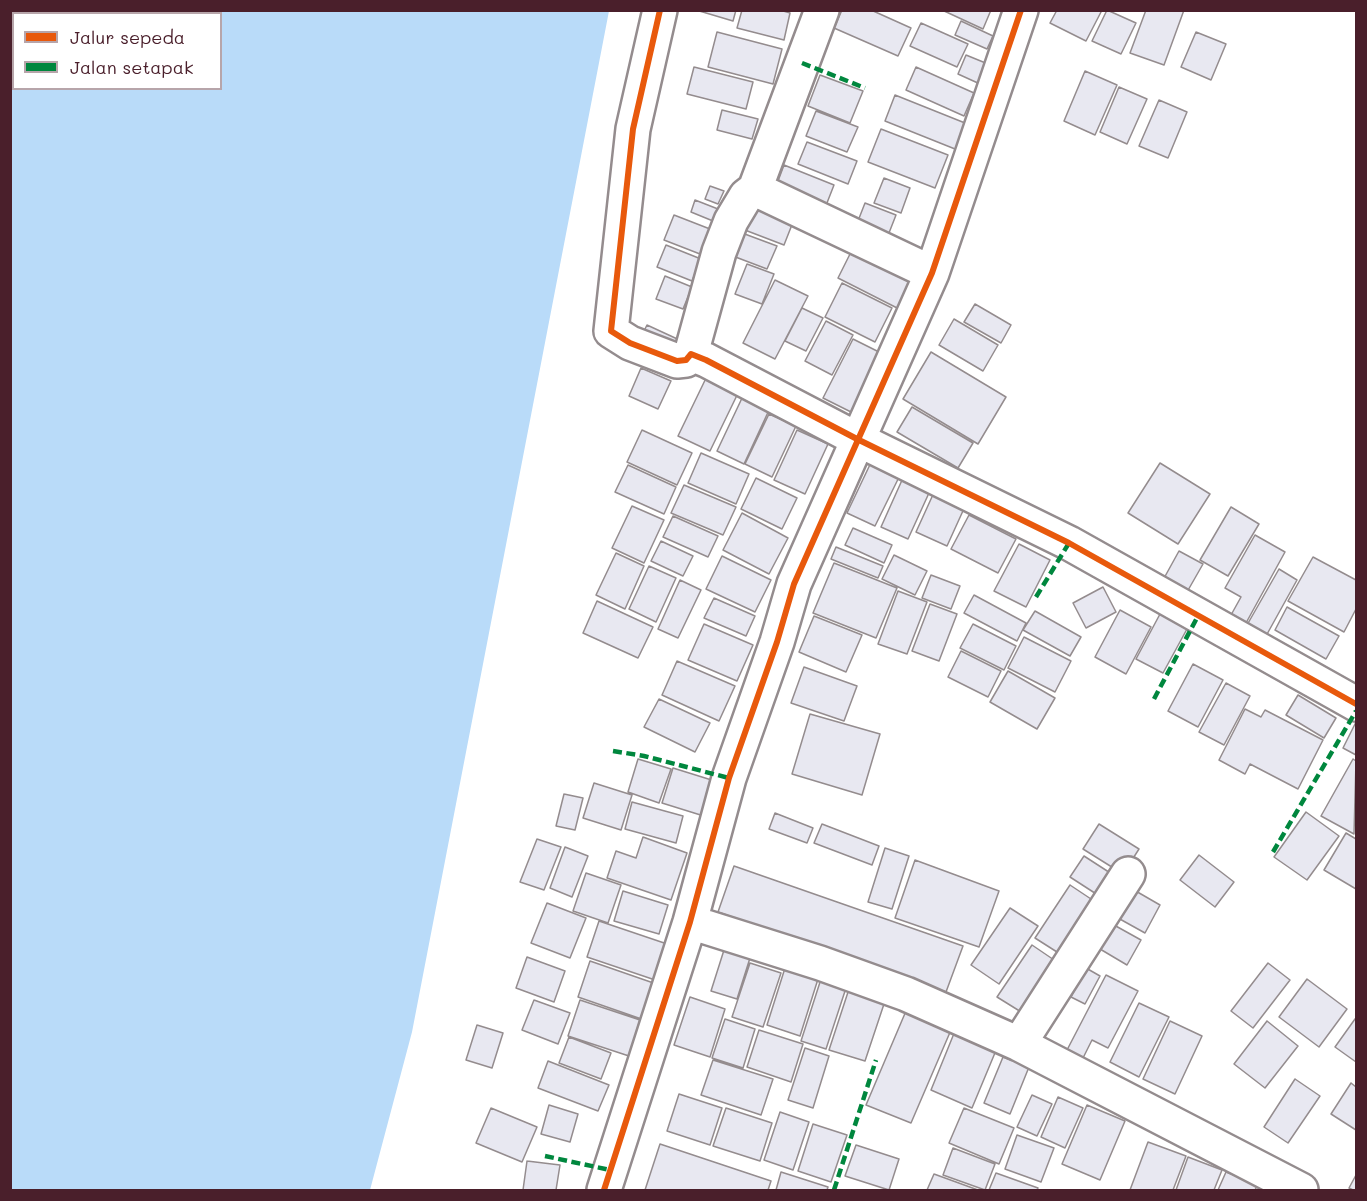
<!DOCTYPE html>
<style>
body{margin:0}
#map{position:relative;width:1367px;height:1201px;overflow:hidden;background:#fff;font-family:Mali,sans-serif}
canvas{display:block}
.frame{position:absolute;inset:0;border:12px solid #4a1f2b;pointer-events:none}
.legend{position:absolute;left:12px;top:12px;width:210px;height:78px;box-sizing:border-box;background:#fff;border:2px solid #b7a5aa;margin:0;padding:8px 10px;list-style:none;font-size:18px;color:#4a1f2b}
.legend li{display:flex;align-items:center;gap:12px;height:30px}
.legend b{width:30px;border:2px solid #b7a5aa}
</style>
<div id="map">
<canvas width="1367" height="1201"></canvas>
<div class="frame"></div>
<ul class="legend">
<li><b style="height:8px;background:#e8590c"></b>Jalur sepeda</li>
<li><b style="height:8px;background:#00873e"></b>Jalan setapak</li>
</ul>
</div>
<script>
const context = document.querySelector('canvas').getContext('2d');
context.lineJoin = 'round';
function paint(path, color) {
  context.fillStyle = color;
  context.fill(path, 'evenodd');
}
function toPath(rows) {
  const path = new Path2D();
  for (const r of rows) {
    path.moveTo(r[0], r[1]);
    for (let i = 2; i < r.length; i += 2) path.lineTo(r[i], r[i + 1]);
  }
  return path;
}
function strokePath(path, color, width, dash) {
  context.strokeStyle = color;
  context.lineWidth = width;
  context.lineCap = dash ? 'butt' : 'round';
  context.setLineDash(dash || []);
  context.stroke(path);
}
paint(toPath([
 [10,11,609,11,412,1032,370,1190,11,1190],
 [14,14,220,14,220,88,14,88]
]), '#b9dbf9');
const building = toPath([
 [696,10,736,10,733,21,696,10],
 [742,10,780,10,790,13,784,40,737,28,742,10],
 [842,10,871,10,911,28,898,56,834,28,842,10],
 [942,10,991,10,983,29,942,10],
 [1057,10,1098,10,1101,12,1086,41,1050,23,1057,10],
 [1107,10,1136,23,1121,54,1092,41,1107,10],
 [1146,10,1184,10,1164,65,1130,53,1146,10],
 [961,21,993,36,987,49,955,35,961,21],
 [921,23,968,44,957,67,910,46,921,23],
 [717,32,782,49,773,84,708,67,717,32],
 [1196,32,1226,44,1211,80,1181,67,1196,32],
 [966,55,988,64,980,84,958,74,966,55],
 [694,67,753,82,746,109,687,94,694,67],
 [916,67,974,93,964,116,906,90,916,67],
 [1085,71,1117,85,1095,135,1064,121,1085,71],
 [820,75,863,91,850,123,808,106,820,75],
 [1119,87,1147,99,1127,144,1100,132,1119,87],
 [895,95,970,125,960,151,885,121,895,95],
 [1159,100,1187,112,1168,158,1139,146,1159,100],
 [722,110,758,119,752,139,717,130,722,110],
 [816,111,858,127,847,152,806,136,816,111],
 [881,129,948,155,935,188,868,162,881,129],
 [807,142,857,161,848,184,798,164,807,142],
 [784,165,834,185,825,208,775,189,784,165],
 [884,178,910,188,901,213,874,203,884,178],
 [710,186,724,191,718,204,705,199,710,186],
 [748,199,795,217,784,245,737,227,748,199],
 [695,200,718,209,713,221,691,212,695,200],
 [865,203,896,215,887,238,856,226,865,203],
 [674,215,710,229,700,254,664,240,674,215],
 [734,230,777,246,767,269,725,253,734,230],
 [856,242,924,275,905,312,838,278,856,242],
 [666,245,701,259,692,281,657,267,666,245],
 [747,264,774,274,762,304,735,294,747,264],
 [665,276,692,287,683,309,656,299,665,276],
 [775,280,808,296,775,359,743,343,775,280],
 [842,283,892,308,875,342,825,317,842,283],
 [975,304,1011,325,1001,343,964,322,975,304],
 [802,308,823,318,806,351,785,341,802,308],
 [954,319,998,345,983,371,939,345,954,319],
 [826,321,853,335,832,375,805,361,826,321],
 [647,325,686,343,680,356,641,337,647,325],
 [853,339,883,354,853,413,823,398,853,339],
 [931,352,1006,397,978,444,903,399,931,352],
 [641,368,671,381,658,409,629,396,641,368],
 [709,372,741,387,710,451,678,436,709,372],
 [743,396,770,408,744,464,717,451,743,396],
 [912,407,973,443,958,468,897,432,912,407],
 [769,414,796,426,772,477,745,464,769,414],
 [642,430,692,453,677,485,627,462,642,430],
 [797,430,828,444,805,494,774,480,797,430],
 [701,453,749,474,736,504,688,483,701,453],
 [875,454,904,467,875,526,847,513,875,454],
 [1160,463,1210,494,1178,544,1128,513,1160,463],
 [628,465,676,487,664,514,615,492,628,465],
 [907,469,934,482,908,539,881,527,907,469],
 [756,478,797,498,782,529,741,509,756,478],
 [684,485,736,507,723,535,671,513,684,485],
 [936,488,967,502,947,546,916,532,936,488],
 [632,506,664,520,644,563,612,548,632,506],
 [1231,507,1259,524,1228,576,1200,560,1231,507],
 [742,513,788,538,769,574,723,550,742,513],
 [969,515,1016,539,998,573,951,549,969,515],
 [673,516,718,536,708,557,663,537,673,516],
 [853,528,892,545,884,563,845,545,853,528],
 [1255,535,1285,552,1246,623,1231,615,1241,597,1225,588,1255,535],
 [661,541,693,556,683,576,651,561,661,541],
 [1019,544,1050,560,1026,607,994,591,1019,544],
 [836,547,883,566,878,578,831,559,836,547],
 [1179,551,1203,564,1187,592,1163,580,1179,551],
 [616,553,644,566,625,609,596,595,616,553],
 [894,555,927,571,915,595,882,579,894,555],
 [722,556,771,580,755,612,706,589,722,556],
 [1313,557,1356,580,1356,609,1344,632,1288,601,1313,557],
 [834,563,897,588,876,638,813,613,834,563],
 [649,566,676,578,656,622,629,609,649,566],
 [1279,569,1297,580,1266,636,1247,625,1279,569],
 [931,575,960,586,951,609,922,598,931,575],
 [680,580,701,590,678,638,658,629,680,580],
 [1103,587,1116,612,1086,628,1073,603,1103,587],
 [898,591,927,602,907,654,878,644,898,591],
 [974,595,1026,623,1017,641,964,613,974,595],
 [714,598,755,616,746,636,704,618,714,598],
 [597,601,653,627,638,658,583,633,597,601],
 [930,604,957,614,939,661,912,651,930,604],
 [1287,607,1339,636,1326,659,1275,630,1287,607],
 [1120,610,1151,627,1126,674,1095,657,1120,610],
 [1035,611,1081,637,1070,656,1023,630,1035,611],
 [1160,614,1187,629,1163,673,1136,659,1160,614],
 [814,616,862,635,846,672,799,652,814,616],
 [704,624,753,645,737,681,688,660,704,624],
 [973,624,1016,646,1004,670,960,648,973,624],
 [1024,637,1071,661,1055,692,1008,668,1024,637],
 [961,651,1001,671,988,697,948,677,961,651],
 [677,661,735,686,719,721,662,695,677,661],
 [1193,664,1223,680,1198,727,1168,711,1193,664],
 [804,667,857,686,844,721,791,703,804,667],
 [1008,671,1055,698,1037,729,990,702,1008,671],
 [1226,683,1250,696,1224,745,1199,732,1226,683],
 [1298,695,1336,718,1324,738,1286,715,1298,695],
 [659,699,710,723,695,752,644,727,659,699],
 [1245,709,1261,717,1265,710,1323,740,1298,789,1250,764,1245,774,1219,760,1245,709],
 [810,714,880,734,862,795,792,774,810,714],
 [1356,722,1356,755,1343,748,1356,722],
 [638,759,671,769,659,803,628,792,638,759],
 [1353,759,1356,761,1354,834,1321,816,1353,759],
 [673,768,718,782,707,817,662,803,673,768],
 [594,783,632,795,621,830,583,818,594,783],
 [564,794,583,798,575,830,556,826,564,794],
 [632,802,683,816,676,843,625,829,632,802],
 [1306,812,1339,836,1307,880,1274,857,1306,812],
 [775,813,813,828,807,843,769,829,775,813],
 [822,824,879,846,872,865,814,843,822,824],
 [1099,824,1139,849,1123,874,1083,849,1099,824],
 [1346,833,1356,839,1356,889,1324,870,1346,833],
 [643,837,687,853,671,900,607,878,616,851,636,858,643,837],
 [537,839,561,847,544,890,520,882,537,839],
 [565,847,588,856,572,897,550,888,565,847],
 [885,848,909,856,892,909,868,902,885,848],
 [1199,855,1234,882,1215,907,1180,880,1199,855],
 [1084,856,1118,878,1104,899,1070,877,1084,856],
 [915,860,999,891,979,947,895,918,915,860],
 [734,866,963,946,946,992,718,912,734,866],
 [586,873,621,885,608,923,573,911,586,873],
 [1070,885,1103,907,1068,959,1035,938,1070,885],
 [1134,890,1160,905,1145,933,1118,918,1134,890],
 [623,891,668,905,659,934,614,921,623,891],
 [547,903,586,918,570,958,531,943,547,903],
 [1010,908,1038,926,999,984,971,965,1010,908],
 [599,921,679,948,667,984,587,957,599,921],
 [1114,925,1141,940,1127,965,1100,949,1114,925],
 [1032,945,1060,964,1026,1015,997,997,1032,945],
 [724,950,750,958,737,999,711,991,724,950],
 [527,957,565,971,554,1002,516,988,527,957],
 [590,961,665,987,653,1023,578,997,590,961],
 [750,963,781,973,763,1027,732,1017,750,963],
 [1268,963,1290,980,1253,1028,1231,1011,1268,963],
 [785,968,818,979,800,1036,767,1025,785,968],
 [1086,968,1100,976,1085,1004,1071,997,1086,968],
 [1106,975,1138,991,1108,1048,1092,1040,1083,1058,1067,1050,1106,975],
 [821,979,846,988,826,1049,801,1041,821,979],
 [1307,979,1347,1009,1319,1047,1279,1017,1307,979],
 [850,986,886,998,865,1061,829,1050,850,986],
 [690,997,725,1009,710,1057,674,1045,690,997],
 [534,1000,570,1013,558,1044,522,1030,534,1000],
 [580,1000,640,1020,629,1056,568,1036,580,1000],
 [1139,1003,1169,1017,1139,1077,1110,1062,1139,1003],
 [906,1011,951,1030,911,1123,866,1105,906,1011],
 [725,1019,755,1029,743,1068,712,1058,725,1019],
 [1355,1019,1356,1020,1356,1062,1335,1047,1355,1019],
 [1170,1021,1202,1036,1175,1094,1143,1079,1170,1021],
 [1267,1021,1298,1046,1265,1088,1234,1064,1267,1021],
 [477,1025,503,1033,492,1068,466,1060,477,1025],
 [759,1030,803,1044,791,1082,747,1067,759,1030],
 [955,1031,997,1048,972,1108,931,1090,955,1031],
 [569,1037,611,1053,601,1079,559,1063,569,1037],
 [805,1048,829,1056,813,1108,788,1100,805,1048],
 [1003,1057,1029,1067,1010,1114,984,1103,1003,1057],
 [713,1060,773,1079,761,1115,701,1095,713,1060],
 [548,1061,609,1085,598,1111,538,1088,548,1061],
 [1295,1079,1320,1096,1288,1143,1264,1127,1295,1079],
 [1351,1083,1356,1087,1356,1130,1331,1114,1351,1083],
 [679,1094,722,1108,710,1145,667,1131,679,1094],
 [1032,1095,1052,1104,1037,1136,1017,1127,1032,1095],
 [1058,1097,1083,1108,1065,1148,1041,1137,1058,1097],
 [549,1105,578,1114,570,1142,541,1134,549,1105],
 [1087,1105,1125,1121,1100,1180,1062,1164,1087,1105],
 [491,1108,537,1127,522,1162,476,1143,491,1108],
 [726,1108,772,1123,760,1161,713,1146,726,1108],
 [964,1108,1014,1128,999,1164,949,1143,964,1108],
 [780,1112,809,1122,793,1170,764,1160,780,1112],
 [813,1124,847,1135,831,1182,798,1171,813,1124],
 [1017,1135,1054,1148,1041,1182,1005,1169,1017,1135],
 [1148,1142,1186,1156,1173,1190,1130,1190,1148,1142],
 [660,1144,771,1181,768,1190,645,1190,660,1144],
 [856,1145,899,1159,889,1190,845,1176,856,1145],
 [953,1148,995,1164,985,1190,943,1175,953,1148],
 [1188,1157,1222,1170,1214,1190,1176,1190,1188,1157],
 [527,1161,560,1165,556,1190,523,1190,527,1161],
 [781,1172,828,1187,827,1190,776,1190,781,1172],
 [1226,1172,1258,1184,1255,1190,1218,1190,1226,1172],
 [996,1173,1038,1188,1037,1190,989,1190,996,1173],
 [934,1174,978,1190,927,1190,934,1174],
 [1356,1175,1356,1190,1353,1190,1349,1188,1356,1175]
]);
paint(building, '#e8e8f1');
strokePath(building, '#948c8e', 1.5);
const minor = toPath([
 [660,10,633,129,611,331,630,343,677,361,686,360,691,354,706,360,857,439,1069,543,1356,704],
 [755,189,932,273],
 [691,354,719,252,731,221,746,196,755,189,822,10],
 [690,922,820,963,906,994,1019,1044,1301,1190],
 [1019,1044,1128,874],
 [604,1190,690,922,729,778,777,642,794,584,932,273,1021,10]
]);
strokePath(minor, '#948c8e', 38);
strokePath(minor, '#fff', 33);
strokePath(toPath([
 [802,63,865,88],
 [1036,597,1069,543],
 [1154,699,1199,614],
 [613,751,644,756,729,778],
 [1273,852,1356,711],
 [545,1156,610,1170],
 [834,1190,876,1060]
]), '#00873e', 4.5, [9, 4.5]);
strokePath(toPath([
 [660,10,633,129,611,331,630,343,677,361,686,360,691,354,706,360,857,439,1069,543,1356,704],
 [604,1190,690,922,729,778,777,642,794,584,932,273,1021,10]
]), '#e8590c', 6);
</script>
